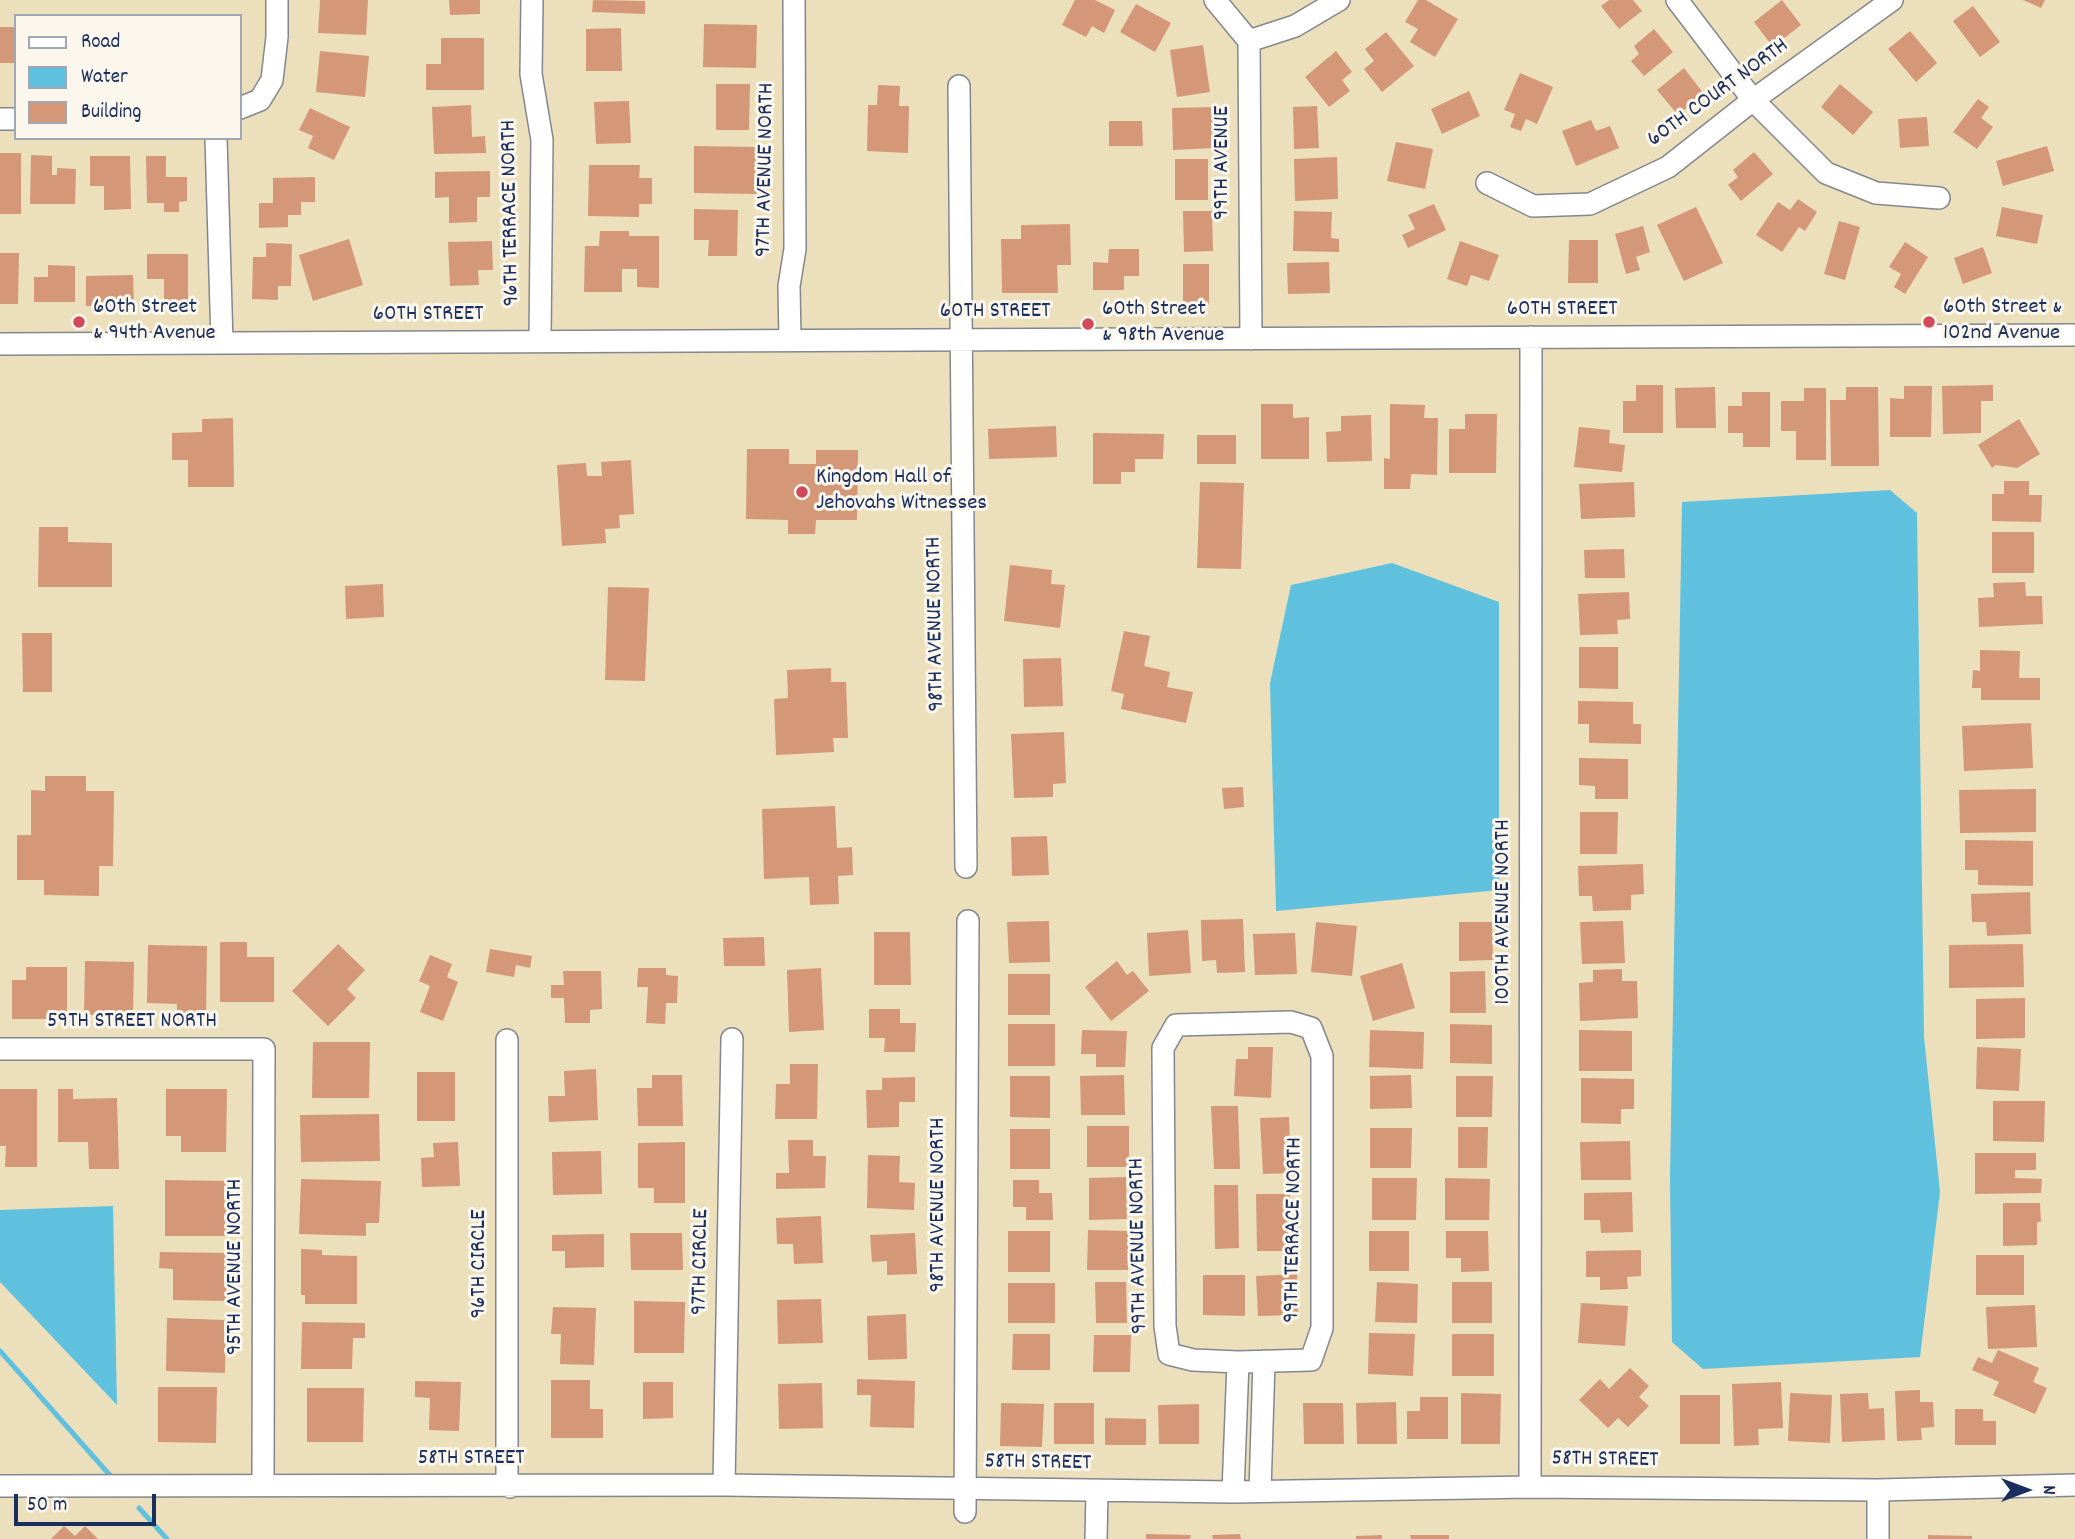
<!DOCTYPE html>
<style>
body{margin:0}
#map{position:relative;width:2075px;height:1539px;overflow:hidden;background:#ecdfbc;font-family:Dekko,sans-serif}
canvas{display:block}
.legend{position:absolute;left:14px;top:14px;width:228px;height:126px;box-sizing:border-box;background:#fbf7ec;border:2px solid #a1a7b3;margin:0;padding:9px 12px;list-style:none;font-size:21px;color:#1b2f5e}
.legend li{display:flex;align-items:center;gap:14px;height:35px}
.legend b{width:35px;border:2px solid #a1a7b3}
.north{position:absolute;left:1991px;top:1455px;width:70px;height:70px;-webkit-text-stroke:5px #fbf7ec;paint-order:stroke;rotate:90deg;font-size:19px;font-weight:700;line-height:28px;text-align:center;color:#1b2f5e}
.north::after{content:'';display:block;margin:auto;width:24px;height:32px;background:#1b2f5e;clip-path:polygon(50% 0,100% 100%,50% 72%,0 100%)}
.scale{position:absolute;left:14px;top:1494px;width:142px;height:32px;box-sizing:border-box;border:4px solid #1b2f5e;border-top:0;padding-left:9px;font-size:21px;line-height:24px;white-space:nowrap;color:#1b2f5e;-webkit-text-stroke:5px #fbf7ec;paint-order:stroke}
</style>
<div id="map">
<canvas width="2075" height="1539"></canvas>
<ul class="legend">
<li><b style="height:9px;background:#fff"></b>Road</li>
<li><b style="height:19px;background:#5fc1de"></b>Water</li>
<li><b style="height:19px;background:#d49878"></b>Building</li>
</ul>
<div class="north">N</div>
<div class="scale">50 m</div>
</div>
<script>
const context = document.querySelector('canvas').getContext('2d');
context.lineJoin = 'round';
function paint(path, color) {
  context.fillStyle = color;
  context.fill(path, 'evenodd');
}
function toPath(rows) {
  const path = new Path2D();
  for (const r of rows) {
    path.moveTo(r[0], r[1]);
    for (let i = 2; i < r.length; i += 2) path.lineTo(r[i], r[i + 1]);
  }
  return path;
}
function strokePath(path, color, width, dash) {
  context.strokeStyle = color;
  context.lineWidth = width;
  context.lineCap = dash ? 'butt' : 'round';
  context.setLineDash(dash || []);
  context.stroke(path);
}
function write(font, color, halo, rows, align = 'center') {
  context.font = font + ' Dekko,sans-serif';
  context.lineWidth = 6;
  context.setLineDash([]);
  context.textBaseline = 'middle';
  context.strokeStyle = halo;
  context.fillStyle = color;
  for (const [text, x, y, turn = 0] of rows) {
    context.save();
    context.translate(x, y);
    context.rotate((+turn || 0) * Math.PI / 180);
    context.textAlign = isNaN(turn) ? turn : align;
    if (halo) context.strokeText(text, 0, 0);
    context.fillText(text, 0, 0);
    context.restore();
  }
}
paint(toPath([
 [1890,490,1917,513,1924,1037,1940,1192,1920,1357,1703,1369,1672,1342,1670,1177,1682,502],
 [1392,563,1499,602,1499,890,1276,911,1270,683,1291,585],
 [113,1206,117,1405,0,1282,0,1210]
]), '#5fc1de');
strokePath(toPath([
 [0,1351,115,1481],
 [139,1508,167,1539]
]), '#5fc1de', 5);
paint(toPath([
 [320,0,368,0,366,35,318,33],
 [449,0,480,0,480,14,450,15],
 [593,0,645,1,645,14,592,12],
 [1075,0,1095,0,1115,10,1104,33,1092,26,1086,37,1062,25],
 [1418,0,1426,0,1458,19,1435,57,1410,42,1418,29,1405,22],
 [1609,0,1633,0,1642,11,1619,29,1601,6],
 [1782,0,1801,25,1773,47,1754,22],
 [2023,0,2045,0,2041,8],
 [1136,4,1171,23,1155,52,1120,32],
 [1973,6,2000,42,1980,57,1953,21],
 [704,24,757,25,756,68,703,67],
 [0,27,16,27,16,63,0,63],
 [621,28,622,71,586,71,586,29],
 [1654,29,1673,52,1644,76,1631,61,1639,54,1634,46],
 [1910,31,1937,63,1916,82,1888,49],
 [1386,32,1414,66,1382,92,1364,69,1374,61,1365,49],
 [441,38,484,38,484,90,426,90,426,64,441,64],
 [1203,45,1210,92,1177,97,1170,50],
 [320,51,369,56,365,97,316,92],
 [1336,51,1352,72,1342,80,1350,91,1329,107,1305,77],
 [1684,68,1704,94,1678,115,1657,90],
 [1520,73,1553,87,1537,124,1526,119,1521,131,1510,127,1515,114,1504,110],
 [716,84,750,84,749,130,716,130],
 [1840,84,1873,112,1853,135,1821,107],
 [878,85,900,86,899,106,909,106,908,153,867,151,868,105,877,105],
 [1469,91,1480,116,1442,134,1431,109],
 [1978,99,1989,107,1981,118,1993,127,1977,149,1953,132],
 [629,101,631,143,596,144,594,102],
 [471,105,472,137,485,136,486,153,434,154,432,107],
 [1317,106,1319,148,1294,149,1293,107],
 [1212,107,1213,148,1173,150,1172,108],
 [310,108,350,127,334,160,308,148,313,136,299,130],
 [1927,117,1929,146,1900,148,1898,119],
 [1591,120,1596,131,1610,126,1619,148,1576,166,1562,131],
 [1109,121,1142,121,1143,146,1109,146],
 [1396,142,1433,149,1425,189,1387,181],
 [694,146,757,147,757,194,694,193],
 [2047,146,2054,171,2003,186,1996,161],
 [1754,152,1773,174,1741,201,1728,185,1738,177,1733,170],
 [0,153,21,153,21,214,0,214],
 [31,155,52,156,52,175,57,175,57,168,76,169,75,204,30,204],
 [90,156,130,156,131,209,104,210,104,186,90,186],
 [146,156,166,156,166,177,187,177,187,201,179,202,179,212,164,212,164,203,147,203],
 [1337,157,1338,199,1295,201,1294,159],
 [1175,159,1208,159,1208,200,1175,200],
 [589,165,640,165,639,178,652,178,652,204,639,204,639,217,588,216],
 [490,171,490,197,477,197,477,222,449,223,449,197,435,198,435,172],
 [315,177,315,202,301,202,301,215,288,215,288,227,259,228,259,203,273,203,273,178],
 [1798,199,1817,212,1805,231,1799,227,1782,252,1756,235,1778,202,1790,210],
 [1434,204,1446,230,1408,248,1402,235,1415,229,1408,215],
 [1696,207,1723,263,1684,281,1657,225],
 [2002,207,2043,215,2037,244,1996,236],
 [694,209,738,210,737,256,708,256,709,240,694,240],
 [1183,211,1212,211,1213,251,1184,252],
 [1294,211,1332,212,1331,238,1339,239,1339,252,1293,251],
 [1839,221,1860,227,1845,280,1824,274],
 [1070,224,1071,265,1057,265,1058,293,1002,293,1001,239,1021,239,1021,225],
 [1643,226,1650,252,1636,257,1640,270,1626,274,1615,234],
 [600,231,629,231,629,236,659,236,659,288,637,287,637,269,622,269,622,292,584,292,585,246,599,246],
 [349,239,363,285,313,301,299,255],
 [1569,240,1598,240,1598,283,1568,283],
 [492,241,493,270,478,270,479,285,450,286,448,242],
 [1460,241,1499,255,1489,281,1471,275,1467,286,1447,279],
 [1905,242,1928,257,1905,294,1894,287,1901,274,1889,267],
 [266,243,292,244,291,286,278,286,278,300,252,299,253,257,266,257],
 [1983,247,1992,273,1963,284,1954,258],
 [1109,249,1139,249,1139,276,1124,276,1124,290,1093,290,1093,262,1108,263],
 [0,253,19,253,18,304,0,304],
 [147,254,188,254,188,301,164,301,164,279,147,279],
 [1329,262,1330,293,1288,294,1287,263],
 [1183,264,1209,264,1209,305,1183,305],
 [48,265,75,266,75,302,34,302,34,277,48,277],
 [133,275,134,306,86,306,86,276],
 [1636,385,1663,385,1663,433,1623,433,1623,401,1636,401],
 [1993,385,1993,401,1981,401,1981,433,1943,434,1942,386],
 [1904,386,1932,386,1931,437,1890,437,1890,398,1904,399],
 [1715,387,1716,428,1676,428,1675,388],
 [1846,387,1878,387,1879,466,1831,466,1830,400,1846,400],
 [1804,388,1826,388,1826,460,1796,460,1796,431,1781,431,1781,401,1804,401],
 [1742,392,1770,392,1770,447,1743,447,1743,433,1728,433,1728,406,1742,406],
 [1261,404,1293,404,1293,418,1309,417,1309,459,1261,459],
 [1390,404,1425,405,1424,418,1438,418,1437,475,1411,474,1410,489,1384,489,1384,458,1390,459],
 [1465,414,1497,414,1496,473,1449,473,1449,429,1465,429],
 [1371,415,1372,461,1327,462,1326,432,1341,431,1341,416],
 [233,418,234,487,188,487,188,460,172,460,172,433,202,432,202,419],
 [2019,419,2040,454,2017,468,1996,465,1992,468,1978,445],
 [1056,426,1057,457,989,459,988,429],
 [1579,427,1610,430,1609,443,1625,445,1622,472,1574,467],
 [1093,433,1164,434,1163,459,1135,459,1135,472,1121,472,1121,484,1093,484],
 [1197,435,1236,435,1236,464,1197,464],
 [747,449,789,449,789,464,816,464,816,450,858,450,857,520,816,520,815,534,788,534,788,520,746,519],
 [631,460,634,514,619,515,620,528,605,529,606,543,562,546,557,465,586,463,587,476,602,476,601,462],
 [2004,481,2029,481,2029,495,2042,495,2041,522,1992,521,1992,494,2004,494],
 [1200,482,1244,483,1241,569,1197,568],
 [1634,482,1635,517,1581,519,1579,484],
 [39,527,68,527,68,542,112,543,112,587,38,587],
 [1992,532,2034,532,2034,573,1992,573],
 [1624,549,1625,578,1585,578,1584,550],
 [1010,565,1052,570,1051,584,1065,585,1060,628,1004,621],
 [2025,582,2026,596,2042,596,2043,624,1979,627,1978,598,1994,597,1993,583],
 [383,584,384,617,346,619,345,586],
 [608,587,649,588,645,681,605,680],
 [1629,592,1630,619,1617,620,1618,634,1580,635,1578,594],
 [1124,631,1150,636,1144,666,1170,672,1167,687,1193,692,1186,723,1121,709,1124,694,1111,691],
 [22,633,52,633,52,692,23,692],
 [1579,647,1618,647,1618,689,1579,688],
 [1980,650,2020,651,2019,678,2040,678,2040,700,1981,700,1981,688,1972,688,1973,670,1980,671],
 [1061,658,1063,706,1024,707,1023,659],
 [831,668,831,682,846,682,848,738,833,738,834,752,776,755,774,699,788,698,787,670],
 [1578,701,1633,702,1633,724,1641,724,1641,744,1589,743,1589,724,1578,724],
 [2031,723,2033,768,1964,771,1962,726],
 [1064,732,1066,783,1053,784,1053,797,1014,798,1011,734],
 [1579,758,1628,759,1628,799,1595,799,1595,786,1579,785],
 [45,776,86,776,86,791,114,791,113,866,99,866,99,896,44,895,44,880,17,880,17,835,31,835,31,790,45,791],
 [1243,787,1244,807,1224,809,1222,788],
 [2036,789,2036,832,1960,833,1959,790],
 [835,806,837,848,852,847,853,875,838,876,839,904,810,905,809,877,764,879,762,809],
 [1580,812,1618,812,1617,854,1580,854],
 [1047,836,1049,875,1012,876,1011,837],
 [1965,840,2033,841,2033,886,1978,885,1978,870,1965,870],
 [1643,864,1644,894,1631,895,1631,910,1593,911,1592,896,1579,896,1578,866],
 [2030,892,2031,934,1987,936,1986,922,1972,922,1971,894],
 [1243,919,1245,972,1217,973,1216,960,1202,961,1201,920],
 [1049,921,1050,962,1009,963,1007,922],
 [1623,921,1625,963,1582,964,1580,922],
 [1316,922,1357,926,1352,976,1311,972],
 [1459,922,1492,922,1493,960,1459,961],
 [1188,930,1191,973,1149,976,1147,933],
 [874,932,910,932,911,985,874,985],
 [1295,933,1297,974,1255,975,1253,934],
 [764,937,765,966,724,966,723,938],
 [220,942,247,942,247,957,274,957,274,1002,220,1002],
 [338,944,365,970,347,989,356,998,328,1026,292,991],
 [2023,944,2024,987,1949,988,1949,945],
 [148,945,207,946,206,1019,177,1019,177,1004,147,1003],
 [490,949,532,956,530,968,516,965,514,977,486,972],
 [430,955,452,964,447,977,458,982,443,1021,420,1012,430,986,419,981],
 [85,961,134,962,133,1015,84,1015],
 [1117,961,1127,975,1133,971,1149,991,1111,1021,1085,987],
 [1402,963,1415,1008,1373,1021,1360,976],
 [26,967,67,967,67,1019,12,1019,12,980,26,980],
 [638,968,666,968,666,975,678,976,677,1003,666,1003,665,1024,646,1023,648,987,637,987],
 [821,968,824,1030,789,1032,787,970],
 [1622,969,1622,981,1637,981,1638,1018,1580,1021,1579,983,1593,982,1593,970],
 [563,971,601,971,602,1009,590,1010,590,1023,565,1023,564,998,551,998,551,985,564,985],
 [1485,971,1486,1013,1450,1013,1450,972],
 [1008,974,1050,974,1050,1015,1008,1015],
 [2025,998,2025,1038,1976,1039,1976,999],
 [869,1009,900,1009,900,1023,916,1023,915,1052,884,1052,885,1038,869,1038],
 [1008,1024,1055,1024,1055,1066,1008,1066],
 [1450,1024,1492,1025,1492,1064,1450,1063],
 [1082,1030,1127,1031,1125,1067,1096,1067,1096,1054,1081,1054],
 [1370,1030,1424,1032,1423,1069,1369,1067],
 [1579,1030,1632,1031,1632,1071,1579,1071],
 [313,1042,370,1042,369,1098,312,1098],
 [1248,1047,1273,1047,1271,1098,1234,1096,1236,1059,1248,1059],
 [1977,1047,2021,1049,2019,1091,1976,1089],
 [790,1064,818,1064,817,1119,775,1119,776,1084,790,1084],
 [596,1069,598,1120,549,1122,548,1096,565,1096,564,1071],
 [417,1072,455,1072,455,1121,417,1121],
 [652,1075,682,1075,683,1126,638,1126,637,1088,652,1088],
 [1124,1075,1125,1115,1081,1115,1080,1076],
 [1411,1075,1412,1108,1370,1109,1370,1076],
 [1010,1076,1050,1076,1050,1118,1010,1117],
 [1456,1076,1493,1076,1492,1117,1456,1117],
 [915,1077,915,1102,899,1102,899,1127,867,1128,866,1090,882,1090,882,1078],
 [1581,1078,1634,1079,1634,1109,1621,1109,1621,1124,1581,1123],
 [0,1089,37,1089,37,1167,5,1167,6,1146,0,1146],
 [58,1089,73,1089,73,1099,117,1098,119,1169,89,1169,88,1142,58,1142],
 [166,1089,227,1089,226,1152,181,1152,181,1136,166,1136],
 [1993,1101,2045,1101,2044,1142,1993,1141],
 [1211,1106,1238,1106,1240,1169,1214,1169],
 [379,1114,380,1161,301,1162,300,1115],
 [1289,1117,1291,1173,1263,1174,1260,1118],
 [1087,1126,1129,1126,1129,1167,1087,1167],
 [1458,1127,1488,1127,1487,1168,1458,1168],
 [1370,1128,1412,1128,1411,1168,1370,1168],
 [1010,1129,1050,1129,1050,1169,1010,1169],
 [788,1140,813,1140,813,1156,826,1156,825,1188,776,1189,776,1173,789,1173],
 [1630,1141,1631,1180,1581,1180,1580,1142],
 [458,1142,460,1186,422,1187,421,1158,434,1157,433,1143],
 [685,1142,685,1203,654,1203,654,1188,638,1188,638,1143],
 [601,1151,602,1194,553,1195,552,1152],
 [1975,1153,2036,1153,2036,1170,2015,1170,2015,1178,2042,1179,2041,1193,1975,1194],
 [868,1155,900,1156,899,1182,915,1183,914,1210,867,1208],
 [1126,1177,1127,1219,1089,1220,1089,1178],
 [1372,1178,1417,1178,1416,1220,1372,1220],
 [1445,1178,1490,1179,1489,1220,1445,1220],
 [301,1179,381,1181,379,1223,366,1223,366,1236,299,1234],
 [165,1180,227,1181,226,1236,165,1236],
 [1013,1180,1039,1180,1039,1193,1052,1193,1053,1220,1026,1220,1026,1207,1013,1207],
 [1214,1185,1238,1185,1239,1248,1215,1249],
 [1632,1192,1633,1232,1601,1233,1600,1220,1584,1220,1584,1193],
 [1256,1194,1290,1194,1290,1251,1257,1251],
 [2003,1203,2040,1203,2041,1222,2037,1222,2037,1245,2003,1246],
 [821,1216,823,1263,794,1264,793,1244,777,1244,776,1218],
 [1088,1230,1128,1231,1128,1270,1087,1270],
 [1008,1231,1050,1231,1050,1272,1008,1272],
 [1369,1231,1409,1231,1409,1271,1369,1271],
 [1446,1231,1488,1231,1489,1271,1461,1272,1461,1258,1446,1258],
 [630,1233,682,1233,683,1270,631,1270],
 [915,1233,917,1274,887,1275,887,1261,872,1262,870,1235],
 [604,1234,604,1267,565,1268,565,1251,552,1251,552,1235],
 [301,1249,322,1250,322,1255,357,1256,357,1304,305,1304,305,1295,301,1295],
 [1641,1250,1641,1276,1627,1277,1628,1289,1600,1290,1600,1277,1586,1277,1586,1251],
 [160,1252,227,1253,226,1301,173,1300,173,1269,159,1268],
 [1976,1255,2024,1255,2024,1295,1976,1295],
 [1297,1274,1298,1315,1258,1316,1256,1276],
 [1203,1275,1245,1275,1245,1316,1203,1315],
 [1095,1282,1126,1282,1127,1323,1096,1323],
 [1377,1282,1418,1284,1417,1323,1375,1322],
 [1452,1282,1492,1282,1492,1323,1452,1323],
 [1008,1283,1055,1283,1055,1323,1008,1323],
 [821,1299,823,1343,778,1344,777,1300],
 [634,1301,685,1302,684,1353,634,1353],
 [1581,1303,1628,1306,1625,1346,1578,1343],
 [2035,1305,2037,1347,1988,1349,1986,1307],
 [553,1307,596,1308,594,1365,560,1364,561,1334,551,1334],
 [906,1314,907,1359,868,1360,867,1316],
 [167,1318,226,1320,225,1373,166,1371],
 [302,1322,365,1323,365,1338,353,1338,352,1369,301,1369],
 [1369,1333,1415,1334,1413,1376,1368,1374],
 [1013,1334,1050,1334,1050,1370,1012,1370],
 [1452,1334,1494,1334,1494,1376,1452,1376],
 [1094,1335,1131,1335,1130,1372,1093,1372],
 [1998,1350,2039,1368,2033,1382,2047,1388,2035,1414,1993,1395,1999,1382,1972,1370,1978,1357,1992,1363],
 [1630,1368,1649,1386,1639,1397,1649,1406,1628,1427,1618,1418,1608,1428,1579,1400,1600,1379,1609,1389],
 [857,1379,915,1381,914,1428,870,1427,871,1395,857,1395],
 [551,1380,590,1380,590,1409,603,1409,603,1438,551,1438],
 [415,1381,461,1382,459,1431,429,1430,430,1398,415,1397],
 [643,1382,673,1382,673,1418,643,1419],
 [1781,1382,1783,1428,1758,1429,1759,1445,1734,1446,1732,1384],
 [822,1383,823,1428,779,1429,778,1384],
 [158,1387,217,1387,216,1443,158,1442],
 [307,1388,364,1388,363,1442,307,1442],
 [1920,1390,1920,1402,1933,1402,1934,1427,1921,1428,1922,1440,1897,1441,1895,1391],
 [1461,1393,1501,1394,1500,1444,1461,1444],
 [1790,1393,1832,1395,1830,1443,1788,1441],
 [1868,1393,1869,1409,1884,1408,1885,1440,1842,1442,1840,1394],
 [1680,1395,1720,1395,1720,1444,1680,1444],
 [1420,1397,1448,1397,1448,1439,1407,1439,1407,1411,1420,1411],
 [1396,1402,1397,1444,1357,1444,1356,1403],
 [1001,1403,1044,1404,1042,1447,1000,1446],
 [1054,1403,1094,1403,1094,1444,1054,1444],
 [1303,1403,1343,1403,1344,1444,1304,1444],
 [1199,1404,1199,1444,1159,1444,1158,1405],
 [1955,1409,1983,1409,1983,1421,1996,1421,1996,1445,1955,1445],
 [1105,1418,1146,1419,1146,1445,1105,1445],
 [64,1526,75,1536,85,1526,98,1539,51,1539],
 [1146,1534,1191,1535,1190,1539,1146,1539],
 [1240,1534,1241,1539,1213,1539,1212,1535],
 [1382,1535,1382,1539,1356,1539,1356,1536],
 [1410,1535,1449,1535,1449,1539,1411,1539],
 [1928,1535,1972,1536,1972,1539,1928,1539]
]), '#d49878');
const minor = toPath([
 [532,0,531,74,542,140,540,341],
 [1215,0,1249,41,1251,339],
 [1677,0,1753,100,1826,173,1876,193,1939,198],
 [1249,41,1295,26,1339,0],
 [959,86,966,867],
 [240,108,260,100,272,80,277,37,277,0],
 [0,119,16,119],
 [216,138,222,343],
 [1487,183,1533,206,1590,204,1668,167,1753,100,1892,0],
 [790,340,789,286,795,249,794,0],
 [0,344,2075,335],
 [1291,1022,1311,1028,1322,1056,1322,1328,1311,1360,1238,1362,1193,1360,1169,1354,1165,1326,1163,1048,1176,1025,1291,1022],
 [507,1040,507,1477,510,1487],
 [0,1049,264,1049,263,1485],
 [724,1485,732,1039],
 [0,1486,724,1485,1233,1492,1530,1487,1878,1490,2075,1485],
 [1530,1487,1531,337],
 [1878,1490,1878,1539],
 [1260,1491,1264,1361],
 [1233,1492,1238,1362],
 [965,1512,968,921],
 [1096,1539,1097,1492]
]);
strokePath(minor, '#84878d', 24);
strokePath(minor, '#fff', 21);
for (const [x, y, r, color] of [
 [79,322,7,"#d1495b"],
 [1929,322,7,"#d1495b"],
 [1088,324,7,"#d1495b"],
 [802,492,7,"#d1495b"]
]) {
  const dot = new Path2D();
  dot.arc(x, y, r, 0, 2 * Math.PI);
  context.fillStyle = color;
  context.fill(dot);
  strokePath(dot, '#fbf7ec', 2.5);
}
write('23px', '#1b2f5e', '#fbf7ec', [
 ["60TH COURT NORTH",1719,94,-36],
 ["99TH AVENUE",1224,163,-90],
 ["97TH AVENUE NORTH",767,170,-89],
 ["96TH TERRACE NORTH",512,213,-91],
 ["60TH STREET",1562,311],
 ["60TH STREET",995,313],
 ["60TH STREET",428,316],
 ["98TH AVENUE NORTH",937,624,-91],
 ["100TH AVENUE NORTH",1505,912,-90],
 ["59TH STREET NORTH",132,1023],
 ["98TH AVENUE NORTH",940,1205,-90],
 ["99TH TERRACE NORTH",1295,1230,-89],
 ["99TH AVENUE NORTH",1140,1246,-91],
 ["97TH CIRCLE",702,1262,-89],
 ["96TH CIRCLE",481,1264,-90],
 ["95TH AVENUE NORTH",237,1267,-90],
 ["58TH STREET",471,1460],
 ["58TH STREET",1605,1461,1],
 ["58TH STREET",1038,1464,1]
]);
write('23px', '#1b2f5e', '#fbf7ec', [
 ["60th Street",93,309],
 ["& 94th Avenue",93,335],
 ["60th Street &",1943,309],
 ["102nd Avenue",1943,335],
 ["60th Street",1102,311],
 ["& 98th Avenue",1102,337],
 ["Kingdom Hall of",816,479],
 ["Jehovahs Witnesses",816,505]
], 'left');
</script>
